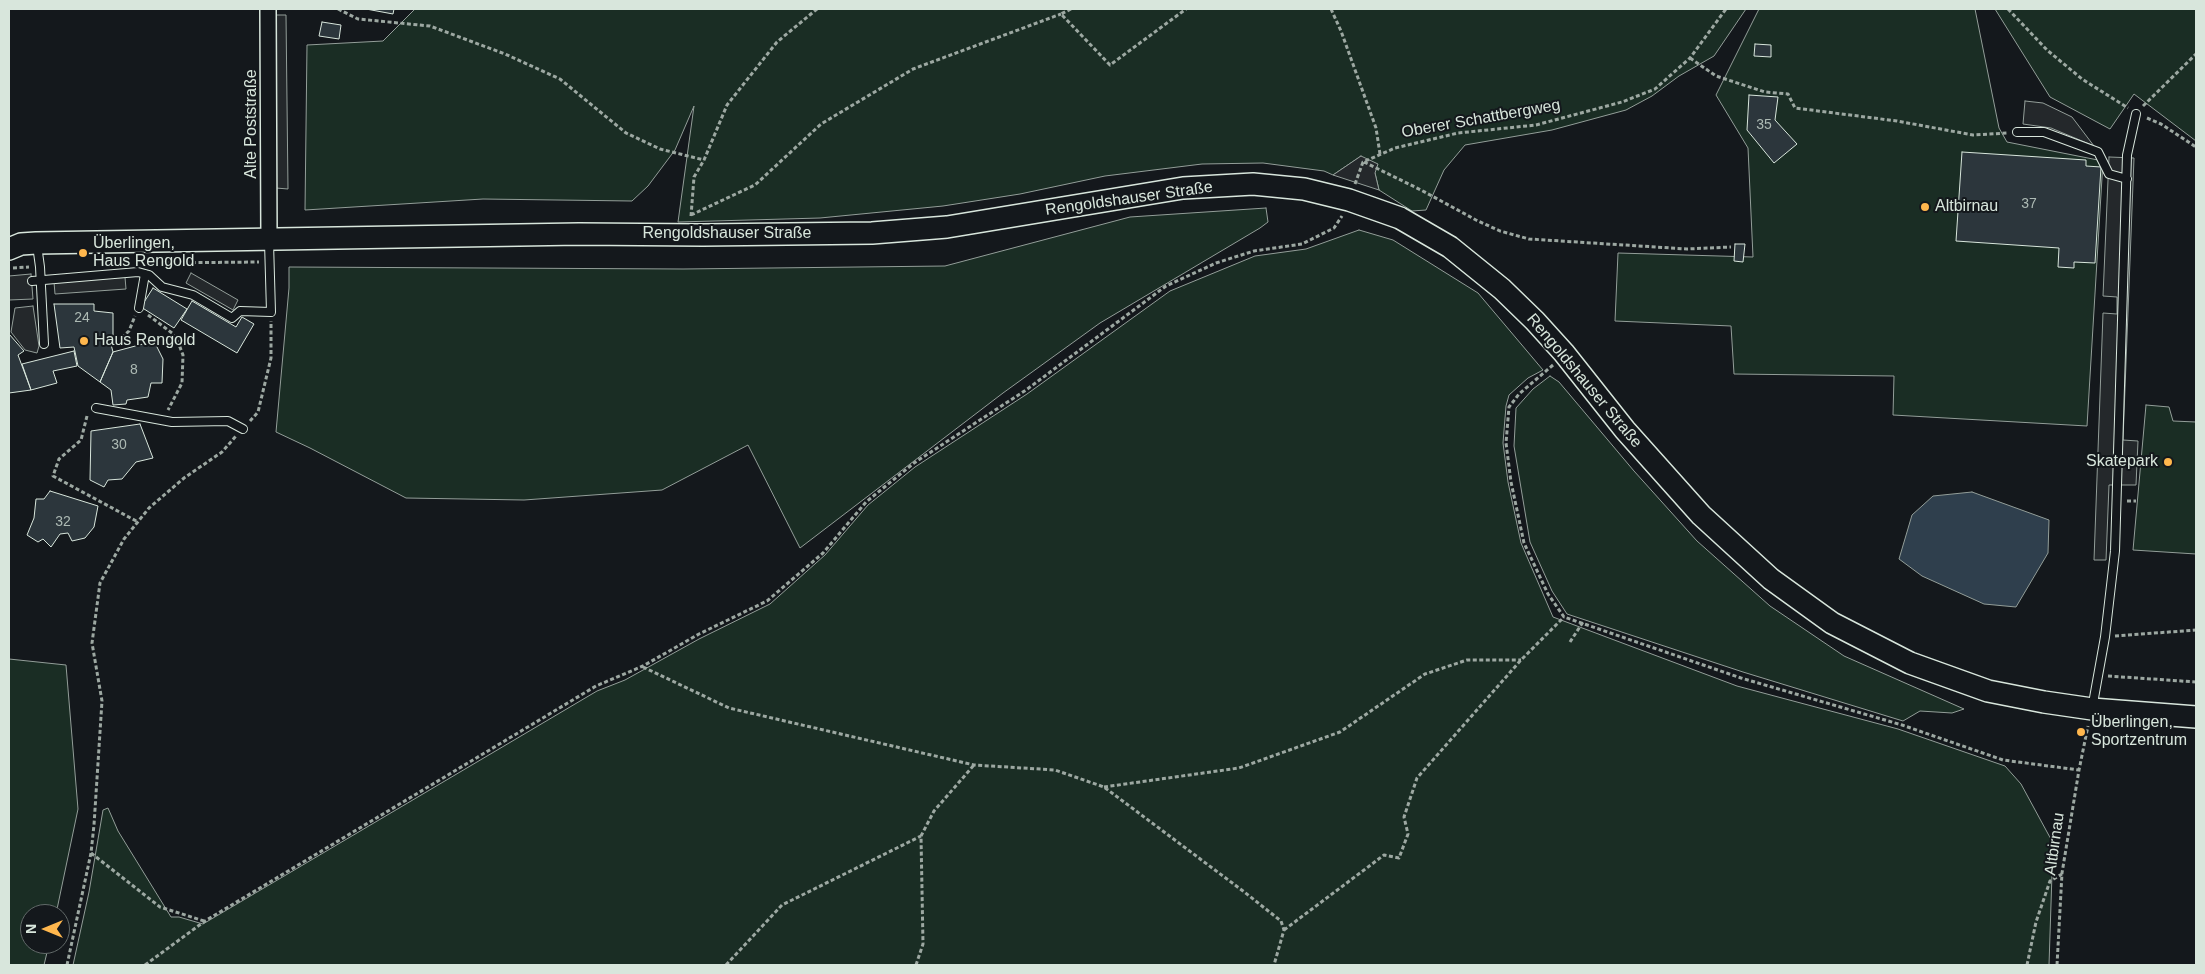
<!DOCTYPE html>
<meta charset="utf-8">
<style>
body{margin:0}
#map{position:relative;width:2205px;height:974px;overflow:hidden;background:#14181c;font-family:Arial,sans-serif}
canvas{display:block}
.frame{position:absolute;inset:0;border:10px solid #d8e6dc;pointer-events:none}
.north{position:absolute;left:20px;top:904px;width:50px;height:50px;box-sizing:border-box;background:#14181c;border:1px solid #626a69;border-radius:50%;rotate:270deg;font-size:14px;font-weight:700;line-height:20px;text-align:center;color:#d8e6dc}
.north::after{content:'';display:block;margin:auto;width:18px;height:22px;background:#ffb74d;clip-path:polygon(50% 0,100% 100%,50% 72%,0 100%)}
</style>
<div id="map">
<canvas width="2205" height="974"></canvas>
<div class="frame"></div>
<div class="north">N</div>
</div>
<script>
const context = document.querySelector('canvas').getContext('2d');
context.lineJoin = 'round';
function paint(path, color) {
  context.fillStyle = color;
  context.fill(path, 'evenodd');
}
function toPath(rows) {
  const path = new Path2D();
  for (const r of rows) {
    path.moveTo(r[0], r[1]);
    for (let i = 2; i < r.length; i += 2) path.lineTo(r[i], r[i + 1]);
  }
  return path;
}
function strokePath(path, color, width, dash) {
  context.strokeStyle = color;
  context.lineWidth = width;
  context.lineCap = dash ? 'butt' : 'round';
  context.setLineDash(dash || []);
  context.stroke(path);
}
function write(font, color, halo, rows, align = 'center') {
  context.font = font + ' Arial,sans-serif';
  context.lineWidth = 4;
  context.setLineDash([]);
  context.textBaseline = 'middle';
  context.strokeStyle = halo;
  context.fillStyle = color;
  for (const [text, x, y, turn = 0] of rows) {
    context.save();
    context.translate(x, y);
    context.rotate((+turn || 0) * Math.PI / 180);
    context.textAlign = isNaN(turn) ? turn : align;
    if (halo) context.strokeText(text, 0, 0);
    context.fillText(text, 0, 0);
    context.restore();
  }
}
const green = toPath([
 [415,9,1746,9,1714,56,1679,76,1652,96,1626,110,1552,130,1465,145,1444,170,1426,210,1412,211,1379,190,1375,173,1361,156,1333,175,1324,171,1263,163,1202,164,1105,176,1020,194,943,206,820,218,678,222,694,106,675,150,648,186,632,201,483,199,305,210,307,45,383,41,415,9],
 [1759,9,1975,9,1999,128,2007,142,2103,161,2087,426,1893,415,1894,376,1734,374,1731,326,1615,321,1618,253,1753,257,1748,148,1716,95,1759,9],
 [1995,9,2196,9,2196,141,2134,94,2110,129,2050,97,1995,9],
 [1266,208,1268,222,1260,228,1100,323,1003,393,800,548,748,445,662,490,524,500,406,498,310,448,276,432,289,288,289,267,683,269,945,266,1130,217,1266,208],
 [1359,230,1393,240,1478,293,1543,370,1528,378,1509,395,1506,406,1503,443,1508,482,1521,543,1553,617,1737,686,1898,729,2005,766,2021,784,2053,843,2049,965,73,965,89,892,103,810,108,808,118,831,171,917,179,917,203,924,597,691,625,680,699,639,770,604,825,555,868,505,915,467,1027,394,1170,291,1255,256,1306,249,1359,230],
 [1550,376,1559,382,1634,471,1697,541,1770,606,1844,656,1964,709,1952,713,1920,711,1903,721,1743,672,1567,614,1552,591,1530,542,1514,446,1516,408,1533,389,1550,376],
 [2146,405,2169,407,2173,421,2196,422,2196,554,2133,550,2146,405],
 [9,659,66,665,78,809,56,914,30,914,30,944,49,944,44,965,9,965,9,659]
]);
paint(green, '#1a2d24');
strokePath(green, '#939e99', 1);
const parking = toPath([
 [273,15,286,15,288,189,276,188,273,15],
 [2025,101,2043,103,2072,117,2094,146,2051,128,2023,124,2025,101],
 [1361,156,1378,164,1375,173,1379,190,1333,175,1361,156],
 [2109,157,2134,158,2123,440,2138,441,2136,485,2109,485,2106,560,2094,560,2103,313,2117,314,2117,297,2103,296,2109,157],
 [191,273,238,300,233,310,186,283,191,273],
 [31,274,33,299,9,300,9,276,31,274],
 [125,277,126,289,55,294,54,282,125,277],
 [33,306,39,346,37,353,25,350,11,332,15,308,33,306]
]);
paint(parking, '#24282b');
strokePath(parking, '#939e99', 1);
const water = toPath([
 [1972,492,2049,520,2048,553,2016,607,1984,604,1922,576,1899,559,1912,515,1933,496,1972,492]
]);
paint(water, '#2f3f4d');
strokePath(water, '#939e99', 1);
const building = toPath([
 [366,9,394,9,393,14,366,9],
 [322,22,341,25,339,39,319,36,322,22],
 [1755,44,1771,45,1771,57,1754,56,1755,44],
 [1749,95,1778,97,1775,120,1797,144,1774,163,1747,130,1749,95],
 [1962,152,2086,160,2086,166,2101,167,2095,263,2074,262,2074,268,2058,267,2059,248,1956,241,1962,152],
 [1735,244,1745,244,1743,262,1734,261,1735,244],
 [153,288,187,309,174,328,141,307,153,288],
 [192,301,236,327,242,317,254,324,237,353,181,320,192,301],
 [54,304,94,304,94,311,113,313,113,337,109,337,113,352,100,382,78,366,74,347,60,348,54,304],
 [9,334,24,351,18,355,31,390,9,393,9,334],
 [154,341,163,359,162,383,151,383,148,397,127,400,126,404,113,405,111,390,100,382,113,352,154,341],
 [74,351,77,366,53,371,57,383,31,390,22,364,74,351],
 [140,424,153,458,136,462,122,479,108,480,104,487,90,480,91,431,140,424],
 [50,491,98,506,94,527,85,538,72,541,68,533,60,534,51,547,43,539,38,542,27,535,34,518,36,499,44,499,50,491]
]);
paint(building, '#2c363c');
strokePath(building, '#d8e6dc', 1);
const lane = toPath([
 [2017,132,2044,132,2098,152,2109,174,2127,179],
 [37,245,40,267,44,344],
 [32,281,138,272,149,275,162,287,193,295,232,318,240,311,271,312,269,242],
 [139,308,145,274],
 [96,408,172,422,228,421,243,429],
 [2092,709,2105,637,2115,551,2127,155,2136,114]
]);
const street = toPath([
 [268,9,269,240]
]);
const secondary = toPath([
 [9,249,21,244,36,243,579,234,703,235,872,233,947,227,1183,188,1253,184,1304,189,1349,200,1400,218,1450,247,1502,289,1535,321,1564,353,1625,430,1701,515,1771,579,1832,623,1910,663,1988,691,2044,702,2092,709,2196,717]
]);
strokePath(lane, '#d8e6dc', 10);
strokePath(street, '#d8e6dc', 18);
strokePath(secondary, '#d8e6dc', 24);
strokePath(toPath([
 [338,9,358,19,430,26,505,54,560,79,626,133,660,149,704,160],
 [1071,9,1061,14,1110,65,1186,9],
 [1331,9,1341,31,1376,128,1380,154],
 [2008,9,2047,50,2082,79,2128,108],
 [1690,58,1716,76,1765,92,1788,94,1795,108,1897,121,1973,135,2008,133],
 [2143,106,2196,54],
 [2147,118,2161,124,2196,147],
 [1364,162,1421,190,1476,220,1500,231,1529,239,1687,249,1731,247],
 [1355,184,1363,162,1395,148,1458,133,1536,125,1622,102,1655,89,1690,58,1726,9],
 [691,215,755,185,821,124,913,69,1061,14],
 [691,216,694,177,704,160,727,105,777,42,817,9],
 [153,263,259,262],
 [13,268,29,267],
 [148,315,172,333,178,342,183,355,182,383,168,410],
 [111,345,116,343,129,331,135,316],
 [1553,365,1519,394,1509,407,1506,443,1511,482,1524,543,1548,594,1564,617,1741,678,1902,725,2003,760,2079,770],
 [87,416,81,440,59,459,53,476,138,522],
 [250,421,258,412,271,358,271,321],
 [2127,501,2136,501],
 [2115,636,2196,630],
 [1570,642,1583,622],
 [643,667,729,708,974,765,1055,770,1104,787,1243,891,1281,921,1284,930,1274,965],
 [2108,676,2196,682],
 [1104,787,1239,768,1340,732,1425,674,1467,660,1521,660],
 [91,853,160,907,204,921],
 [1284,930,1384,855,1399,858,1408,834,1404,817,1417,778,1521,660,1564,617],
 [67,965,91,853,94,825,102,701,92,643,100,583,124,539,149,508,184,478,222,452,236,436],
 [145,965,205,921,596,686,643,666,699,634,767,601,823,553,866,502,914,463,1026,390,1166,286,1216,263,1254,251,1302,244,1334,228,1342,216],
 [726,965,782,905,921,836],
 [916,965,923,944,921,836,934,811,974,765],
 [2027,965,2036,922,2050,881,2062,874],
 [2057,965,2062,873,2079,770,2088,726]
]), '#9da8a2', 3, [4, 2.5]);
strokePath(lane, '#14181c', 8);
strokePath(street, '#14181c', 15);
strokePath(secondary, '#14181c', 21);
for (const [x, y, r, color] of [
 [1925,207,5,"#ffb74d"],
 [83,253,5,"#ffb74d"],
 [84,341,5,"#ffb74d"],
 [2168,462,5,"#ffb74d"],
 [2081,732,5,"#ffb74d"]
]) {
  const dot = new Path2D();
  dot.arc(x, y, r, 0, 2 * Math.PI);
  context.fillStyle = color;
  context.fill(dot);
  strokePath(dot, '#14181c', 2);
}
write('14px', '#adbab4', null, [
 ["35",1764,125],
 ["37",2029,204],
 ["24",82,318],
 ["8",134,370],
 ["30",119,445],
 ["32",63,522]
]);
write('16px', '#d8e6dc', '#14181c', [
 ["Oberer Schattbergweg",1481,119,-10],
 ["Alte Poststraße",252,124,-90],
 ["Rengoldshauser Straße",1129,199,-8],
 ["Rengoldshauser Straße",727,234],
 ["Rengoldshauser Straße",1584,381,50],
 ["Altbirnau",2055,844,-82]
]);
write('16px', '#d8e6dc', '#14181c', [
 ["Altbirnau",1935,207],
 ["Überlingen,",93,244],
 ["Haus Rengold",93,262],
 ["Haus Rengold",94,341],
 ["Skatepark",2158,462,"right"],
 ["Überlingen,",2091,723],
 ["Sportzentrum",2091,741]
], 'left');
</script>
